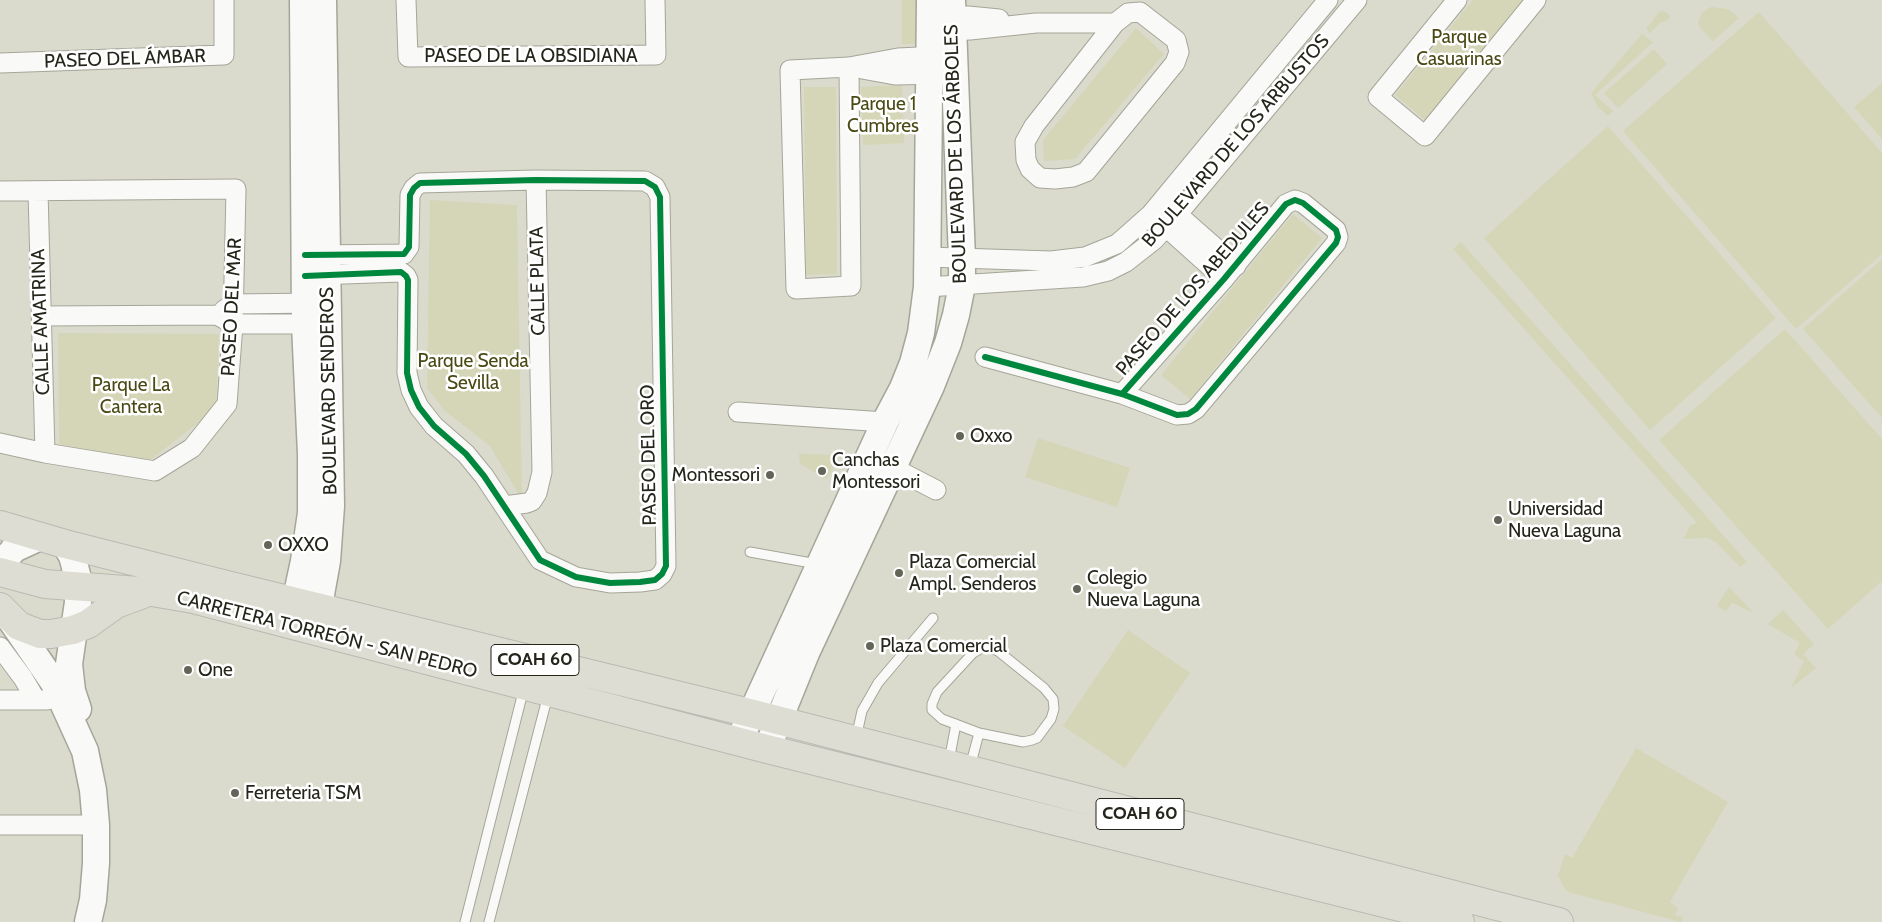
<!DOCTYPE html>
<meta charset="utf-8">
<style>
body{margin:0}
canvas{display:block;background:#dadbcc}
</style>
<canvas width="1882" height="922"></canvas>
<script>
const context = document.querySelector('canvas').getContext('2d');
context.lineJoin = 'round';
function paint(path, color) {
  context.fillStyle = color;
  context.fill(path, 'evenodd');
}
function toPath(rows) {
  const path = new Path2D();
  for (const r of rows) {
    path.moveTo(r[0], r[1]);
    for (let i = 2; i < r.length; i += 2) path.lineTo(r[i], r[i + 1]);
  }
  return path;
}
function strokePath(path, color, width, dash) {
  context.strokeStyle = color;
  context.lineWidth = width;
  context.lineCap = dash ? 'butt' : 'round';
  context.setLineDash(dash || []);
  context.stroke(path);
}
function write(font, color, halo, rows, align = 'center') {
  context.font = font + ' Cabin,sans-serif';
  context.lineWidth = 5;
  context.setLineDash([]);
  context.textBaseline = 'middle';
  context.strokeStyle = halo;
  context.fillStyle = color;
  for (const [text, x, y, turn = 0] of rows) {
    context.save();
    context.translate(x, y);
    context.rotate((+turn || 0) * Math.PI / 180);
    context.textAlign = isNaN(turn) ? turn : align;
    if (halo) context.strokeText(text, 0, 0);
    context.fillText(text, 0, 0);
    context.restore();
  }
}
paint(toPath([
 [902,0,920,0,921,44,902,44],
 [1473,0,1524,0,1426,121,1395,95],
 [1711,7,1728,9,1739,18,1713,41,1701,29,1698,23,1700,16,1704,11],
 [1663,11,1669,14,1670,17,1668,20,1660,23,1650,33,1646,29,1659,12],
 [1759,12,1882,153,1882,254,1796,329,1623,131],
 [1136,28,1164,54,1075,159,1044,161,1043,140],
 [1642,34,1653,42,1595,95,1613,111,1608,116,1597,106,1591,93],
 [1654,49,1667,64,1618,108,1604,93],
 [1882,83,1882,139,1854,107],
 [902,85,904,143,863,145,861,87],
 [804,87,836,87,837,274,806,275],
 [1608,126,1776,318,1650,430,1484,238],
 [430,200,517,205,522,500,490,446,444,410,427,388],
 [1293,214,1322,238,1190,399,1161,375],
 [1461,242,1747,562,1740,567,1716,542,1707,538,1684,539,1690,525,1697,523,1453,249],
 [1882,259,1882,418,1803,329],
 [1785,329,1882,439,1882,581,1828,629,1659,440],
 [58,333,219,334,216,409,145,464,59,444],
 [1038,438,1130,468,1117,507,1025,477],
 [799,454,840,455,827,479,800,464],
 [1729,587,1754,613,1732,603,1726,611,1717,606],
 [1783,610,1814,644,1803,654,1816,668,1791,688,1804,661,1794,654,1800,643,1768,624],
 [1128,630,1190,673,1125,768,1063,726],
 [1636,748,1728,802,1670,902,1678,908,1675,915,1683,917,1681,922,1568,892,1563,886,1558,875,1565,854,1572,858]
]), '#d4d6b7');
const lane = toPath([
 [750,552,817,564],
 [985,646,998,651,1044,688,1053,699,1054,709,1051,719,1037,738,1032,740,1023,742,979,733,942,719,932,710,932,704,937,692,973,653,985,646],
 [856,738,862,711,878,683,933,618],
 [949,761,956,724],
 [970,767,979,733],
 [465,922,524,688],
 [489,922,548,695]
]);
const street = toPath([
 [406,0,408,57,656,55,655,0],
 [1457,0,1378,97,1425,136,1536,0],
 [1140,12,1176,40,1179,52,1175,63,1086,172,1073,177,1055,179,1040,178,1030,169,1026,160,1025,142,1034,126,1115,23,1128,13,1140,12],
 [940,17,968,16,999,19],
 [942,31,970,30,1036,23,1115,23],
 [0,63,224,55,224,0],
 [849,67,851,286,796,289,790,70,849,67,898,58,940,56],
 [862,69,895,75,942,74],
 [0,191,236,189,233,324,227,404,192,448,155,471,45,453,0,443],
 [38,191,45,453],
 [1169,207,1236,266],
 [1157,219,1224,279],
 [927,257,1051,261,1085,257,1117,244,1151,214,1328,0],
 [316,275,401,272,406,276,408,280,407,373,411,390,419,407,434,426,466,454,484,476,540,560,576,577,610,583,640,582,655,580,662,574,666,566,660,197,655,187,645,181,536,180,420,183,414,188,410,195,409,247,404,254,316,255],
 [927,287,1083,277,1108,271,1126,262,1154,240,1177,215,1357,0],
 [224,310,233,304,317,303],
 [41,316,217,315,233,324,317,324],
 [985,357,1122,394,1177,415,1188,414,1196,409,1336,243,1338,237,1336,230,1303,203,1295,200,1286,204,1224,279,1122,394],
 [738,412,885,422],
 [882,462,936,490],
 [504,506,527,503,532,501,537,493,542,472,536,180],
 [0,647,23,678,36,700],
 [0,700,47,700],
 [0,825,96,825]
]);
const secondary = toPath([
 [65,544,72,556,78,578,78,602,69,664,72,691,78,709],
 [0,566,14,549,40,537],
 [8,616,54,683,85,751,93,790,96,825,96,863,93,900,88,922],
 [291,622,304,561,311,513,311,454,305,324,303,0],
 [315,628,327,561,331,506,323,0],
 [739,741,885,422,903,388,913,363,921,333,927,287,930,0],
 [767,749,806,653,931,386,948,343,956,315,962,285,962,259,952,0]
]);
const primary = toPath([
 [0,525,65,544,223,584,750,713,1559,922],
 [0,572,45,584,152,592,193,599,767,749,1460,922],
 [0,607,19,626,40,634,51,634,73,630,88,624,116,604,143,594]
]);
strokePath(lane, '#a5a599', 11);
strokePath(street, '#a5a599', 21);
strokePath(secondary, '#a5a599', 29);
strokePath(primary, '#babab3', 30);
strokePath(lane, '#f9faf7', 9);
strokePath(street, '#f9faf7', 19);
strokePath(secondary, '#f9faf7', 26);
strokePath(primary, '#ddddd3', 28);
strokePath(toPath([
 [305,255,404,254,409,247,410,195,414,188,420,183,536,180,645,181,655,187,660,197,666,566,662,574,655,580,640,582,610,583,576,577,540,560,484,476,466,454,434,426,419,407,411,390,407,373,408,280,406,276,401,272,305,276],
 [985,357,1122,394,1177,415,1188,414,1196,409,1336,243,1338,237,1336,230,1303,203,1295,200,1286,204,1224,279,1122,394]
]), '#00873e', 6);
for (const [x, y, r, color] of [
 [960,436,5,"#646559"],
 [822,471,5,"#646559"],
 [770,475,5,"#646559"],
 [1498,520,5,"#646559"],
 [268,545,5,"#646559"],
 [899,573,5,"#646559"],
 [1077,589,5,"#646559"],
 [870,646,5,"#646559"],
 [188,670,5,"#646559"],
 [235,793,5,"#646559"]
]) {
  const dot = new Path2D();
  dot.arc(x, y, r, 0, 2 * Math.PI);
  context.fillStyle = color;
  context.fill(dot);
  strokePath(dot, '#fff', 2);
}
for (const [x, y, w] of [
 [535,660,88],
 [1140,814,88]
]) {
  const box = new Path2D();
  box.roundRect(x - w / 2, y - 15.5, w, 31, 4);
  context.fillStyle = '#fff';
  context.fill(box);
  strokePath(box, '#25251b', 1);
}
write('bold 18px', '#25251b', null, [
 ["COAH 60",535,660],
 ["COAH 60",1140,814]
]);
write('19px', '#494914', '#fff', [
 ["Parque",1459,37],
 ["Casuarinas",1459,59],
 ["Parque 1",883,104],
 ["Cumbres",883,126],
 ["Parque Senda",473,361],
 ["Sevilla",473,383],
 ["Parque La",131,385],
 ["Cantera",131,407]
]);
write('19px', '#25251b', '#fff', [
 ["PASEO DE LA OBSIDIANA",531,56],
 ["PASEO DEL ÁMBAR",125,59,-2],
 ["BOULEVARD DE LOS ARBUSTOS",1236,141,-49],
 ["BOULEVARD DE LOS ÁRBOLES",956,154,-92],
 ["CALLE PLATA",538,281,-91],
 ["PASEO DE LOS ABEDULES",1193,289,-49],
 ["PASEO DEL MAR",232,307,-87],
 ["CALLE AMATRINA",41,322,-92],
 ["BOULEVARD SENDEROS",329,391,-91],
 ["PASEO DEL ORO",649,455,-91],
 ["CARRETERA TORREÓN - SAN PEDRO",327,635,14]
]);
write('19px', '#25251b', '#fff', [
 ["Oxxo",970,436],
 ["Canchas",832,460],
 ["Montessori",832,482],
 ["Montessori",760,475,"right"],
 ["Universidad",1508,509],
 ["Nueva Laguna",1508,531],
 ["OXXO",278,545],
 ["Plaza Comercial",909,562],
 ["Ampl. Senderos",909,584],
 ["Colegio",1087,578],
 ["Nueva Laguna",1087,600],
 ["Plaza Comercial",880,646],
 ["One",198,670],
 ["Ferreteria TSM",245,793]
], 'left');
</script>
